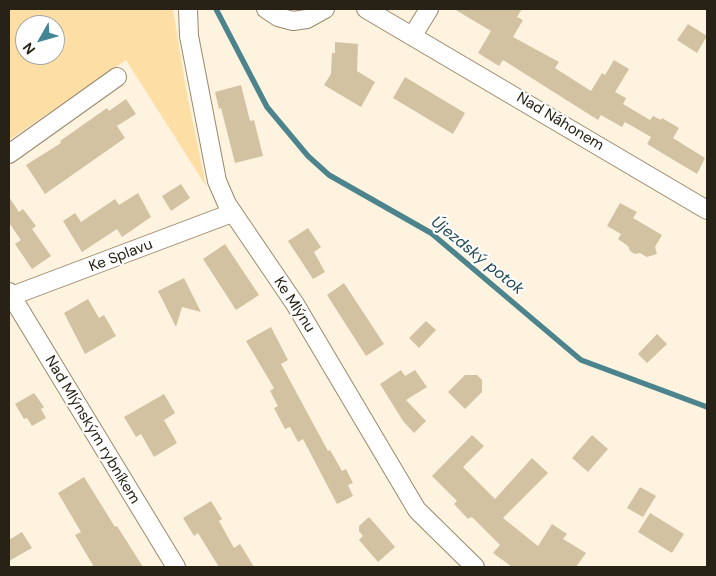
<!DOCTYPE html>
<meta charset="utf-8">
<style>
body{margin:0}
#map{position:relative;width:716px;height:576px;overflow:hidden;background:#fef3df;font-family:"DM Sans",sans-serif}
canvas{display:block}
.frame{position:absolute;inset:0;border:10px solid #282115;pointer-events:none}
.north{position:absolute;left:15px;top:15px;width:50px;height:50px;box-sizing:border-box;background:#fff;border:1px solid #a9a6a1;border-radius:50%;rotate:232deg;font-size:14px;font-weight:700;line-height:20px;text-align:center;color:#282115}
.north::after{content:'';display:block;margin:auto;width:18px;height:22px;background:#428695;clip-path:polygon(50% 0,100% 100%,50% 72%,0 100%)}
</style>
<div id="map">
<canvas width="716" height="576"></canvas>
<div class="frame"></div>
<div class="north">N</div>
</div>
<script>
const context = document.querySelector('canvas').getContext('2d');
context.lineJoin = 'round';
function paint(path, color) {
  context.fillStyle = color;
  context.fill(path, 'evenodd');
}
function toPath(rows) {
  const path = new Path2D();
  for (const r of rows) {
    path.moveTo(r[0], r[1]);
    for (let i = 2; i < r.length; i += 2) path.lineTo(r[i], r[i + 1]);
  }
  return path;
}
function strokePath(path, color, width, dash) {
  context.strokeStyle = color;
  context.lineWidth = width;
  context.lineCap = dash ? 'butt' : 'round';
  context.setLineDash(dash || []);
  context.stroke(path);
}
function write(font, color, halo, rows, align = 'center') {
  context.font = font + ' "DM Sans",sans-serif';
  context.lineWidth = 4;
  context.setLineDash([]);
  context.textBaseline = 'middle';
  context.strokeStyle = halo;
  context.fillStyle = color;
  for (const [text, x, y, turn = 0] of rows) {
    context.save();
    context.translate(x, y);
    context.rotate((+turn || 0) * Math.PI / 180);
    context.textAlign = isNaN(turn) ? turn : align;
    if (halo) context.strokeText(text, 0, 0);
    context.fillText(text, 0, 0);
    context.restore();
  }
}
paint(toPath([
 [9,9,173,9,186,89,206,186,126,60,9,140],
 [25,25,55,25,55,55,25,55]
]), '#fddfa6');
strokePath(toPath([
 [216,9,267,107,308,156,329,175,431,233,581,360,707,407]
]), '#4c848d', 5.5);
paint(toPath([
 [454,9,522,9,517,17,523,20,513,37,559,62,555,68,591,91,602,73,605,75,614,60,629,69,615,92,626,98,623,104,650,120,653,116,661,120,662,118,679,128,673,138,705,158,697,174,647,144,651,137,625,122,622,127,601,115,598,120,503,60,499,66,478,53,491,31],
 [688,24,707,36,697,53,677,40],
 [335,42,358,44,357,71,375,82,361,107,324,85,331,74,332,53,335,53],
 [405,77,465,113,453,134,393,98],
 [241,85,250,121,254,120,263,156,235,163,221,108,219,109,215,92],
 [126,99,136,114,117,126,125,138,45,194,26,165,61,143,60,141,107,108,109,111],
 [181,184,190,198,171,211,162,196],
 [138,193,151,217,122,237,117,229,82,252,63,221,75,213,81,222,115,199,119,205],
 [9,197,19,212,23,209,36,226,32,229,51,256,32,269,15,244,21,240,9,223],
 [620,203,637,212,633,218,662,235,655,247,657,254,647,257,640,253,635,254,630,251,628,246,618,239,621,234,607,226],
 [308,228,321,247,314,252,325,272,313,279,288,241],
 [225,244,259,295,236,310,203,259],
 [184,278,201,312,182,307,176,327,158,291],
 [344,283,384,344,366,356,327,295],
 [88,299,99,318,104,315,116,336,85,354,64,313],
 [426,321,436,330,419,348,409,338],
 [271,327,288,360,281,364,328,451,330,450,342,471,346,469,353,483,348,485,353,496,337,504,303,439,298,442,290,427,285,429,274,408,278,406,270,391,274,388,246,341],
 [657,334,667,344,647,363,638,354],
 [401,370,405,376,415,370,427,387,406,400,426,421,414,433,403,421,380,384],
 [465,375,477,375,482,380,482,392,465,409,448,392],
 [34,393,44,407,41,409,46,418,32,426,27,418,24,419,15,404],
 [164,394,175,413,164,420,177,443,154,457,141,434,136,437,124,417],
 [472,435,484,446,463,467,495,499,532,458,548,473,503,518,538,546,552,524,567,534,563,539,586,553,576,567,512,567,493,553,500,545,473,518,471,517,468,519,454,504,457,501,432,476],
 [592,435,608,449,588,472,572,458],
 [84,477,115,527,117,526,143,567,94,567,75,535,81,532,58,493],
 [640,487,656,496,643,517,627,508],
 [211,501,222,519,219,521,234,548,240,544,254,567,219,567,198,533,194,536,183,518],
 [650,513,684,534,672,553,638,532],
 [369,517,395,547,378,562,359,540,363,536,359,531,359,526],
 [22,532,32,548,9,561,9,540]
]), '#d3c2a2');
const minor = toPath([
 [188,9,189,36,217,181,227,204,295,304,417,510,475,567],
 [266,9,278,17,293,21,307,19,325,9],
 [366,9,707,210],
 [413,35,429,9],
 [9,154,117,77],
 [9,292,176,567],
 [9,297,232,213]
]);
strokePath(minor, '#9a896b', 20);
strokePath(minor, '#fff', 18);
write('15px', '#282115', '#fff', [
 ["Nad Náhonem",560,122,31],
 ["Ke Splavu",121,256,-21],
 ["Ke Mlýnu",294,305,57],
 ["Nad Mlýnským rybníkem",92,430,59]
]);
write('italic 16px', '#224851', '#fff', [
 ["Újezdský potok",477,256,39]
]);
</script>
